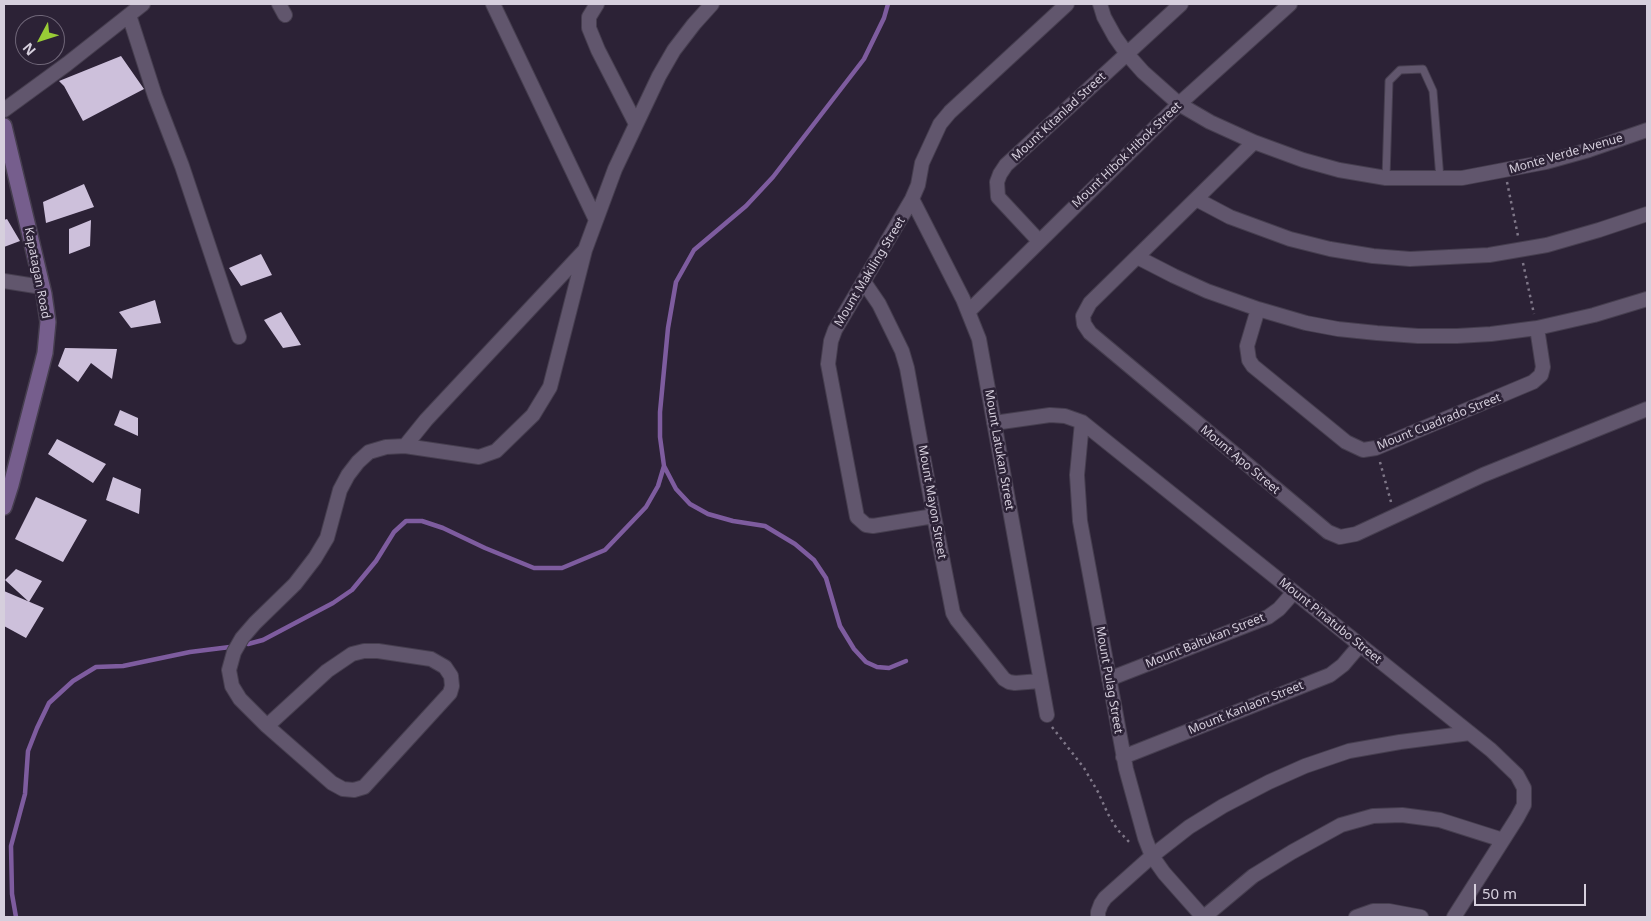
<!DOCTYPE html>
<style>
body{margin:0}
#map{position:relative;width:1651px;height:921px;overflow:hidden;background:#2c2236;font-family:"Noto Sans",sans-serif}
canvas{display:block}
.frame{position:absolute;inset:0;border:5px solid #d6cfdd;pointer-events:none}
.north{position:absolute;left:15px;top:15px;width:50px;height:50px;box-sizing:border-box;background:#2c2236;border:1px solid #706779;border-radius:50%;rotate:230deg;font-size:14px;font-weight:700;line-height:20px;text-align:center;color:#d6cfdd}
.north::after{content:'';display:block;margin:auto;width:18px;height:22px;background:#99cb36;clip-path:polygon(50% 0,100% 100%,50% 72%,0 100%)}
.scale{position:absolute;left:1474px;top:884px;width:112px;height:22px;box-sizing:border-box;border:2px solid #d6cfdd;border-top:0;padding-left:6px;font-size:15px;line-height:18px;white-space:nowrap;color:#d6cfdd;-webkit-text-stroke:4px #2c2236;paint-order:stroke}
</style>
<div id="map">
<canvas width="1651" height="921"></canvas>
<div class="frame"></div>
<div class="north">N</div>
<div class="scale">50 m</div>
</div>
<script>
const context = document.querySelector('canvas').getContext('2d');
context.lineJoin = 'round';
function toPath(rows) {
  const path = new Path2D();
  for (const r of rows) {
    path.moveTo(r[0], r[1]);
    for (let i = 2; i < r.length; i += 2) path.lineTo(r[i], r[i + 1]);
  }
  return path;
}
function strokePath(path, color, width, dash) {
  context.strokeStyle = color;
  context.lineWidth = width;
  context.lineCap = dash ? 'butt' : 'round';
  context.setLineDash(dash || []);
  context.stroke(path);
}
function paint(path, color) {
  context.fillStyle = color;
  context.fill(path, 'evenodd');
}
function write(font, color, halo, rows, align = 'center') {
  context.font = font + ' "Noto Sans",sans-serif';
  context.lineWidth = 5;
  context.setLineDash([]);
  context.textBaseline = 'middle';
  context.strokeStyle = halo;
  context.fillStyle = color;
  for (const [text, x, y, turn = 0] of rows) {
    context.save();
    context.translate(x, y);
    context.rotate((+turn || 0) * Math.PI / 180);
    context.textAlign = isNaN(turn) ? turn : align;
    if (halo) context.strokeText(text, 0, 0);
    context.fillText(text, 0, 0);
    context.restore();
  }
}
strokePath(toPath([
 [888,4,884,18,864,59,773,177,746,206,694,250,676,282,668,328,660,412,660,437,664,466,676,489,690,504,708,514,733,521,765,526,795,544,814,560,826,578,840,626,854,649,866,662,877,667,889,668,906,661],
 [248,644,263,640,333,603,352,590,376,561,394,532,406,521,422,521,443,528,485,548,534,568,562,568,605,550,646,507,658,486,664,466],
 [16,917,12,894,11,846,25,794,28,751,37,728,49,703,73,681,96,667,123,666,190,652,230,647]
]), '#7e5c9f', 4.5);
paint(toPath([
 [121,56,144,89,83,121,64,86,59,81],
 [84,184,94,207,46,223,43,202],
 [7,219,20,241,4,247,4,220],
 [91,220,90,246,69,254,69,229],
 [261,254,272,275,241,286,229,268],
 [155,300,161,323,131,328,119,312],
 [281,312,301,345,283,348,264,320],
 [65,348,117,349,112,379,91,363,78,382,58,366],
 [120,410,138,418,138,436,114,425],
 [57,439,106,464,93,483,48,454],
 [113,477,141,489,139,514,106,500],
 [36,497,87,520,63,562,15,539],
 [16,569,42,581,29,602,5,580],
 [4,591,44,608,26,638,4,626]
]), '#cdc0db');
const lane = toPath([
 [1386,178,1389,81,1400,70,1423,69,1433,91,1440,179]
]);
const street = toPath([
 [279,4,285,15],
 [493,4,596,220],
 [597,4,589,17,589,28,598,50,636,124],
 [1100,4,1104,17,1115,37,1127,54,1143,72,1179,104,1210,122,1254,142,1303,160,1339,170,1386,178,1462,178,1546,162,1589,150,1647,130],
 [129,15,155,96,182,166,239,337],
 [4,110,67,64,143,4],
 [1254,142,1090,303,1083,316,1084,324,1090,333,1328,532,1340,537,1356,534,1483,475,1647,409],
 [912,199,963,299,979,339,1047,715],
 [1196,199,1230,217,1290,239,1330,249,1373,256,1410,259,1489,255,1547,245,1599,230,1647,214],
 [1039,241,998,197,997,182,1000,174,1006,165,1181,4],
 [1137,257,1174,276,1207,291,1258,309,1306,323,1338,329,1377,333,1418,336,1457,336,1491,334,1537,328,1594,315,1647,299],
 [4,281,42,287],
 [864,282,879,304,902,351,907,368,934,516,953,613,957,620,1004,679,1009,682,1015,683,1040,681],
 [1258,309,1247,346,1249,360,1253,366,1346,442,1363,450,1376,448,1533,382,1541,375,1543,367,1537,328],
 [969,311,1179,104,1290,4],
 [1082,422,1077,475,1080,521,1126,769,1145,838,1152,856,1164,873,1203,917],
 [994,423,1050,415,1065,416,1082,422,1491,750,1517,775,1524,788,1524,805,1517,818,1454,917],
 [405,446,426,420,584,251],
 [934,516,873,526,866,525,857,517,828,364,831,341,835,330,912,199,918,185,922,163,940,124,950,112,1067,4],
 [1109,679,1268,617,1279,609,1294,592],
 [267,726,327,671,352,654,364,651,378,651,431,659,445,667,451,676,452,686,450,693,364,787,354,790,343,789,332,783,267,726,240,699,232,686,229,670,234,652,242,638,255,623,295,584,315,558,327,538,340,490,348,475,358,462,369,452,386,447,405,446,479,457,496,451,533,415,550,387,585,250,615,169,659,76,674,50,694,24,712,4],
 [1123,757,1330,675,1343,665,1360,645],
 [1098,917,1098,912,1101,904,1105,898,1152,856,1189,827,1223,806,1269,782,1305,766,1349,751,1400,742,1470,733],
 [1204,917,1253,876,1292,852,1341,825,1373,816,1402,815,1440,820,1503,840],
 [1356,917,1373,911,1389,911,1421,917]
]);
const secondary = toPath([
 [4,126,44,294,48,322,45,353,11,485,4,507]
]);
strokePath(lane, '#463e4f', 9);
strokePath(street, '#463e4f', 16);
strokePath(secondary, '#463e4f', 18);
strokePath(toPath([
 [1507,182,1518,236],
 [1523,263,1534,314],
 [1380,462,1391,502],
 [1052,727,1084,768,1098,792,1108,814,1117,829,1131,844]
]), '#7f7788', 2.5, [2.5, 4]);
strokePath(lane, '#61566d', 7);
strokePath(street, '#61566d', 14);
strokePath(secondary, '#765e8d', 15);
write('12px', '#d6cfdd', '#2c2236', [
 ["Mount Kitanlad Street",1059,117,-43],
 ["Monte Verde Avenue",1566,154,-16],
 ["Mount Hibok Hibok Street",1127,155,-44],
 ["Mount Makiling Street",870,272,-59],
 ["Kapatagan Road",37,273,79],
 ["Mount Cuadrado Street",1439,422,-22],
 ["Mount Latukan Street",999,450,80],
 ["Mount Apo Street",1240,460,40],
 ["Mount Mayon Street",932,502,80],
 ["Mount Pinatubo Street",1330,621,39],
 ["Mount Baltukan Street",1205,641,-22],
 ["Mount Pulag Street",1109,680,80],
 ["Mount Kanlaon Street",1246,708,-22]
]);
</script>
